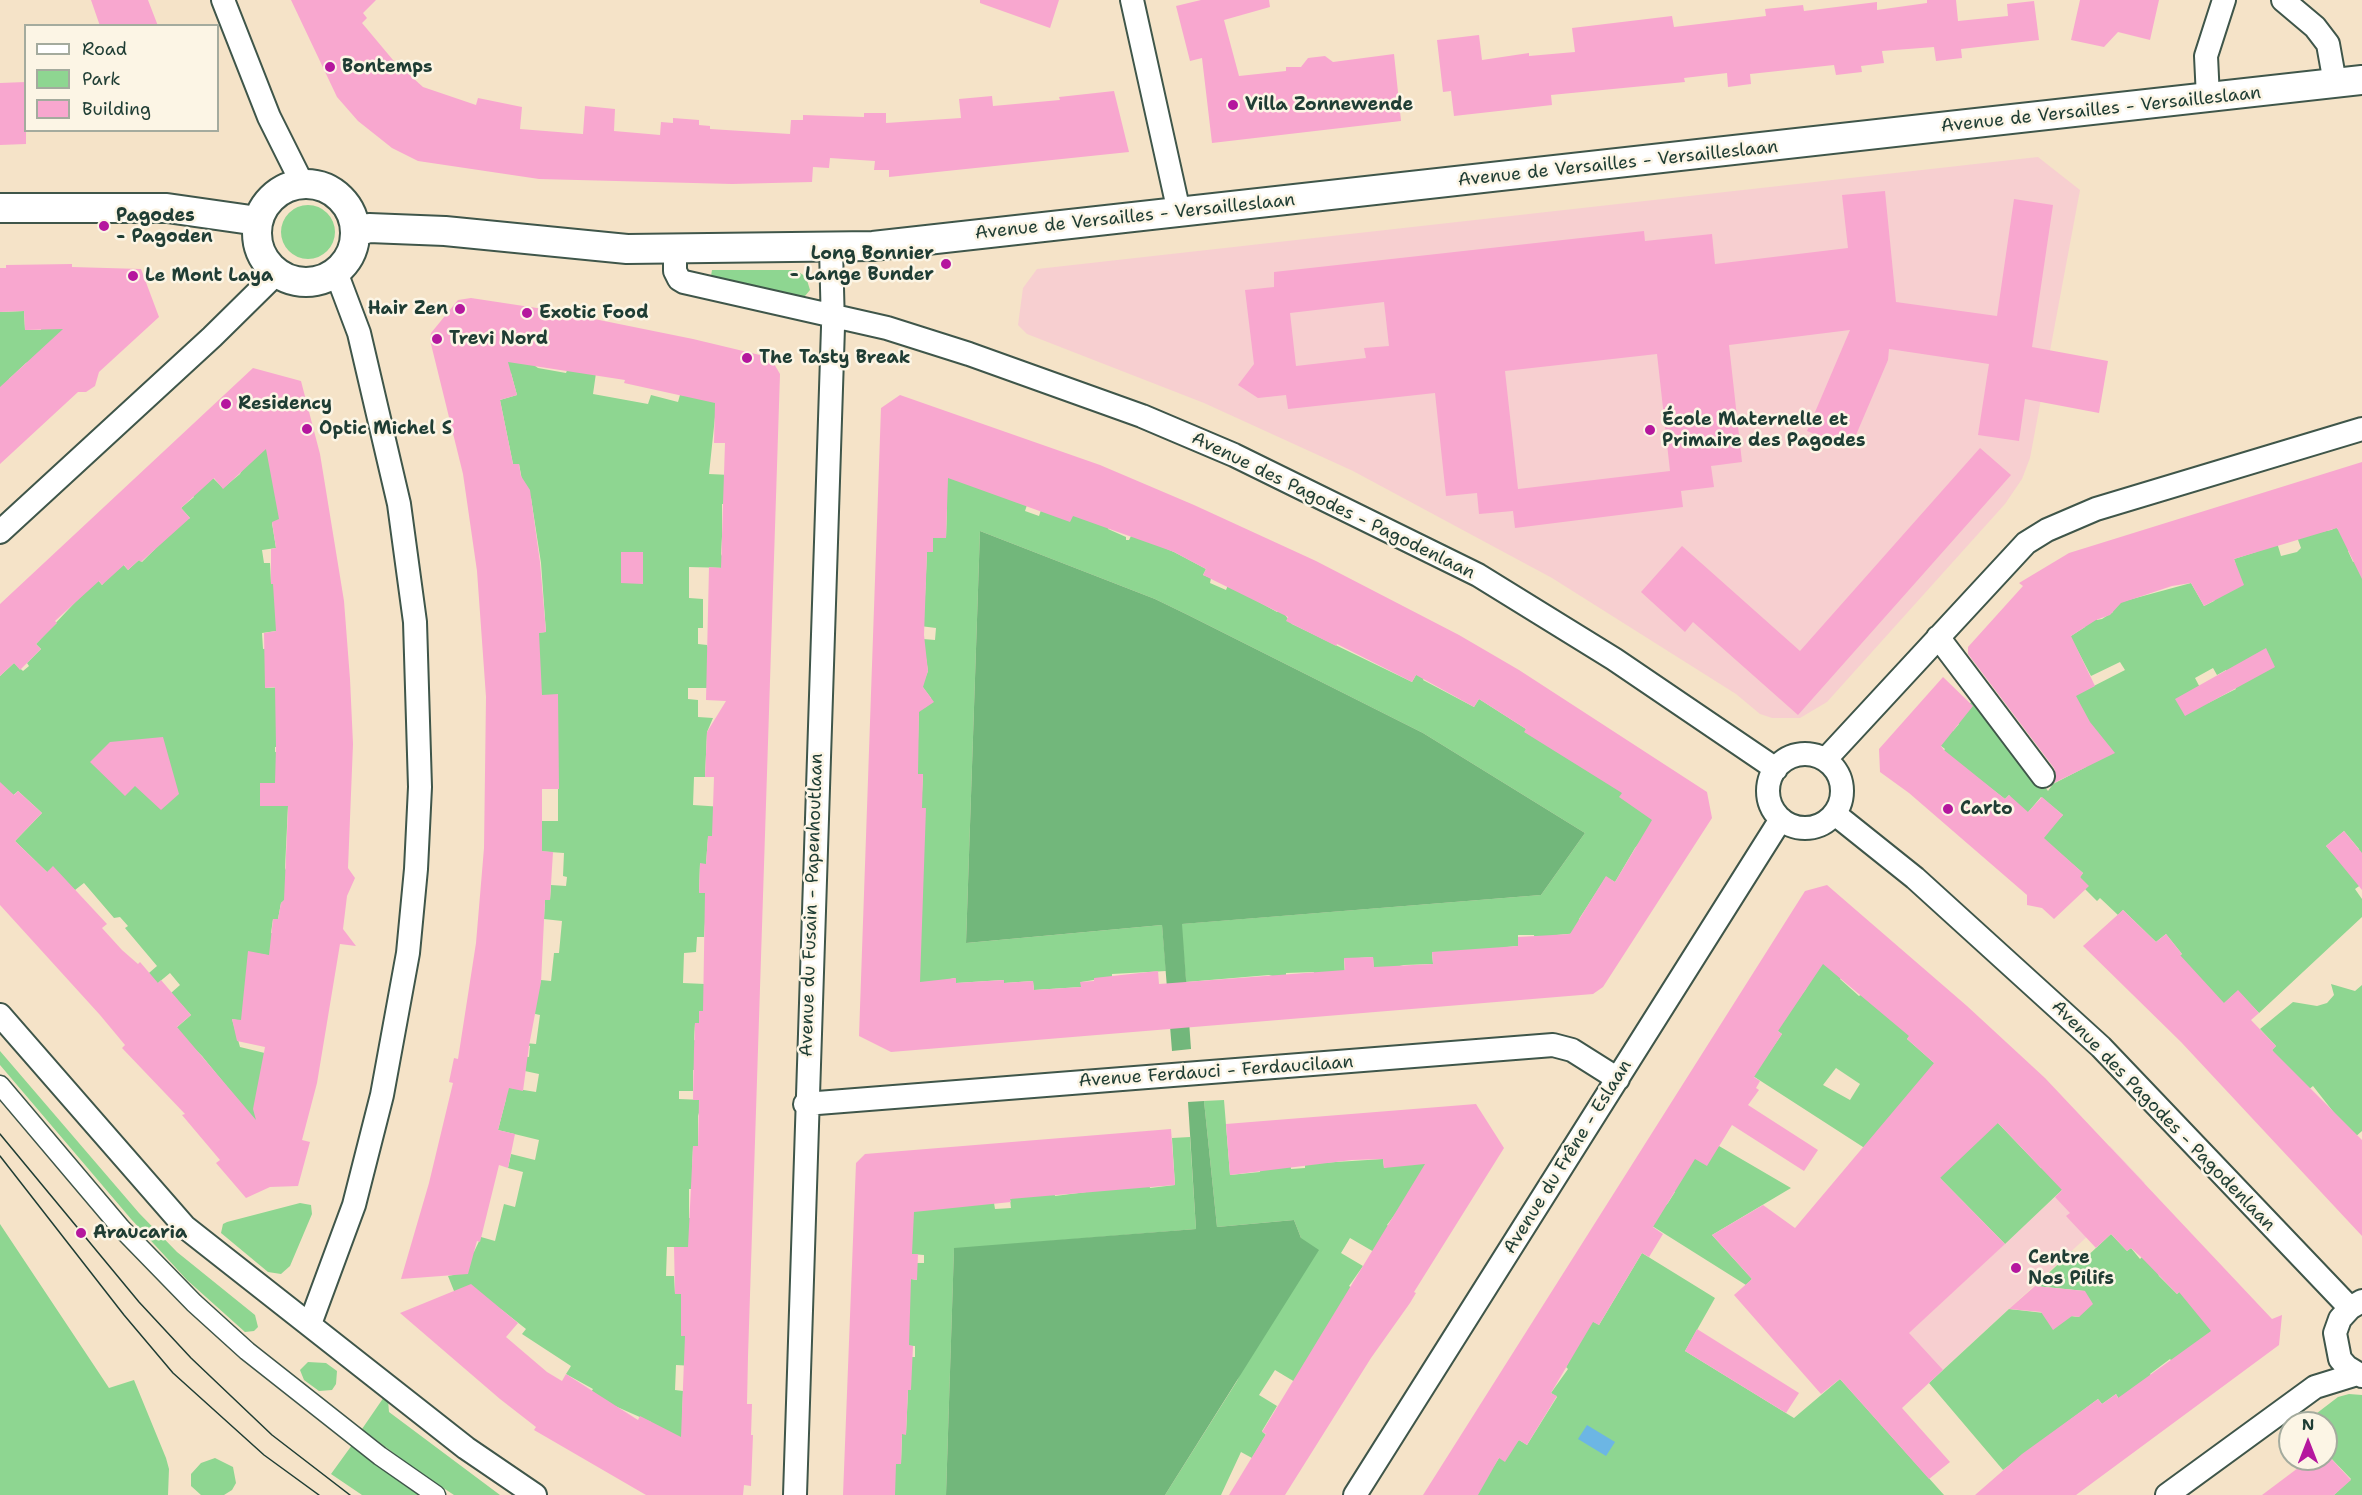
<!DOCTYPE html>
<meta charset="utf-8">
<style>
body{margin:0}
#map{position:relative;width:2362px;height:1495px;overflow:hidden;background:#f5e3c8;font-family:"Shantell Sans",sans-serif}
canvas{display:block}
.legend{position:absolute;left:24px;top:24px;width:195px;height:108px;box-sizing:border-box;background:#fcf5e5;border:2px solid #a4ab9e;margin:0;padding:8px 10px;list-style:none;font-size:18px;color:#1f3d34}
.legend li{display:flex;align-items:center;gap:12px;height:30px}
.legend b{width:30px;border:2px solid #a4ab9e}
.north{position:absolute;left:2278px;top:1411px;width:60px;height:60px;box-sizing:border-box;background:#fcf5e5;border:2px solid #a4ab9e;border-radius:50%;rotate:0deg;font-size:16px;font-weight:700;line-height:24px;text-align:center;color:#1f3d34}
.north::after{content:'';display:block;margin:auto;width:21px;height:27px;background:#b5179e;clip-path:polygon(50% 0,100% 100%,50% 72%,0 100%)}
</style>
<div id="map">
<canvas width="2362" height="1495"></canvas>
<ul class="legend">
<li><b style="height:8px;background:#fff"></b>Road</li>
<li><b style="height:16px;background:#8ed691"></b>Park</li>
<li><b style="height:16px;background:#f8a7cf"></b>Building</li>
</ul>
<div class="north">N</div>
</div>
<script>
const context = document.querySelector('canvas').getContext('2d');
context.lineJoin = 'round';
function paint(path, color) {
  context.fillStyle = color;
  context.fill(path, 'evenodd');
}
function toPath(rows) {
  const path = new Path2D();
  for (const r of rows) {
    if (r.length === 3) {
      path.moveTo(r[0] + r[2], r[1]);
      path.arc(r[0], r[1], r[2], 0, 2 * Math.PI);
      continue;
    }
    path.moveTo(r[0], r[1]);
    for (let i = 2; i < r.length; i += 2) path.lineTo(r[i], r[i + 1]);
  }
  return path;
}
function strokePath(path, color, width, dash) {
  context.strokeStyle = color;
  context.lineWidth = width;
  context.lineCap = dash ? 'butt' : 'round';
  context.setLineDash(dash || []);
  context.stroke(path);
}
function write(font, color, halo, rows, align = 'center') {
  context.font = font + ' "Shantell Sans",sans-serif';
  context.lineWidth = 5;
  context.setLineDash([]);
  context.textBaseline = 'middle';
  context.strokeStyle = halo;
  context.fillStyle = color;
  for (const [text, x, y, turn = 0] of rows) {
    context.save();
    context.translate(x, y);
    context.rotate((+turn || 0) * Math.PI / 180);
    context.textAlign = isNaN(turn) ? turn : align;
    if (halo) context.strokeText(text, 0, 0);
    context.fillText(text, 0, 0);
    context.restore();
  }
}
paint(toPath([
 [2038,157,2080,190,2030,458,2022,479,2005,504,1827,702,1800,718,1772,718,1760,714,1736,694,1552,578,1353,471,1204,403,1027,334,1018,325,1023,288,1037,269],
 [2110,1146,2145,1183,1929,1383,1894,1346]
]), '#f7cfd0');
paint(toPath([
 [308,232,27],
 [712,270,796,270,806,277,810,290,805,296,799,296,711,276],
 [24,311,25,330,41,330,42,312,81,337,26,363,9,379,18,390,0,400,0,312],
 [504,344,538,368,566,373,568,368,596,373,593,394,648,404,651,395,678,402,680,395,726,400,715,417,709,474,730,475,730,504,722,504,722,537,721,554,728,568,689,567,689,598,703,599,703,628,698,628,698,644,707,645,723,688,688,688,688,699,698,700,698,717,713,718,707,732,705,777,694,777,693,805,723,807,714,836,708,837,706,864,700,864,699,892,707,893,704,937,697,937,696,952,684,953,683,983,705,984,704,1011,699,1011,699,1023,695,1023,694,1040,697,1041,700,1070,693,1070,693,1091,679,1091,679,1099,703,1100,698,1116,698,1146,693,1146,692,1172,696,1189,689,1189,689,1218,699,1218,694,1247,667,1247,666,1276,674,1276,675,1294,684,1294,683,1305,681,1306,681,1336,694,1336,693,1366,676,1365,675,1390,683,1391,682,1421,712,1483,651,1422,615,1406,612,1411,587,1399,593,1389,566,1374,571,1366,522,1334,526,1329,502,1310,454,1291,448,1276,453,1275,457,1261,474,1252,481,1237,495,1241,504,1204,515,1207,523,1172,508,1168,511,1154,535,1160,539,1140,498,1130,506,1099,505,1087,536,1092,539,1074,520,1070,522,1056,529,1057,530,1046,525,1045,525,1043,536,1044,540,1015,531,1013,541,980,551,981,554,953,559,953,562,921,544,919,545,900,550,900,551,885,566,886,567,877,563,876,564,853,536,851,538,821,558,821,558,695,541,695,535,633,546,632,541,563,531,498,522,480,519,464,513,464,500,400,517,395,511,373,494,377],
 [262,431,284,518,272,523,276,548,262,550,264,563,270,563,271,584,281,583,276,631,262,633,263,649,282,647,265,688,289,687,287,747,275,747,275,752,287,752,287,787,260,783,260,805,288,806,285,868,295,891,281,903,278,919,273,919,271,933,290,935,284,958,249,952,273,1027,232,1019,240,1047,281,1057,258,1125,202,1056,175,1029,191,1015,171,993,180,985,170,973,152,988,142,979,157,966,125,928,128,926,120,917,114,918,84,883,75,890,47,872,15,841,42,813,18,791,10,798,0,789,0,676,14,663,23,671,29,666,27,663,41,649,36,644,97,579,102,585,121,562,128,570,139,560,142,562,155,549,147,541,190,518,181,508,194,497,190,492,209,474,223,488,240,474],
 [922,451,1027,505,1025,511,1039,516,1041,510,1078,504,1112,518,1108,529,1126,537,1126,540,1129,540,1132,534,1174,552,1206,569,1203,575,1211,578,1210,583,1226,590,1228,585,1277,612,1282,611,1292,624,1412,682,1421,666,1428,669,1423,680,1474,707,1479,699,1526,729,1525,732,1601,773,1660,818,1635,848,1615,882,1606,877,1579,919,1578,933,1557,935,1557,944,1535,944,1534,935,1518,935,1518,946,1507,947,1507,951,1432,952,1433,964,1404,965,1374,972,1373,957,1344,959,1345,978,1315,980,1314,972,1286,973,1286,980,1269,975,1186,982,1181,924,1541,895,1585,833,1423,733,1188,615,1155,599,980,531,966,943,1162,925,1166,971,1112,974,1112,977,1081,982,1081,987,1034,990,1033,981,1004,983,1003,980,956,983,955,978,911,987,923,775,917,774,919,708,926,707,931,698,922,686,928,671,923,639,935,640,936,628,920,626,925,597,927,552,933,552,933,538,946,538,947,509,937,509],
 [2334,526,2359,546,2348,551,2353,562,2358,560,2362,567,2362,884,2355,889,2362,899,2362,917,2259,1013,2238,991,2213,1013,2170,963,2182,954,2166,934,2156,942,2123,910,2118,915,2100,898,2097,901,2085,889,2080,877,2083,873,2041,837,2063,815,2041,797,2024,817,2009,795,2005,799,1943,752,1945,749,1927,735,1950,729,1953,731,1959,724,1956,721,1972,701,1982,704,2048,791,2053,784,2086,767,2050,689,2086,690,2125,670,2120,662,2091,676,2067,630,2071,636,2085,627,2082,618,2090,606,2097,620,2102,619,2113,612,2110,605,2191,583,2204,606,2214,601,2236,565,2234,559,2256,552,2275,536,2281,556,2297,552,2301,548,2297,537,2331,530,2335,528],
 [2213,668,2217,675,2226,670,2236,689,2208,703,2195,678],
 [2344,831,2359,849,2341,863,2326,846],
 [1811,955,1848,971,1840,979,1859,996,1862,994,1914,1030,1907,1039,1975,1099,2041,1168,2082,1171,2005,1244,1940,1178,1863,1147,1753,1076,1782,1034,1775,1029,1806,989],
 [1836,1068,1860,1084,1850,1100,1823,1085],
 [2331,984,2355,991,2362,985,2362,1131,2354,1138,2313,1086,2303,1094,2272,1050,2276,1046,2260,1029,2293,1002,2317,1006,2327,1003,2334,995],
 [0,1051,139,1213,177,1252,255,1315,258,1327,254,1331,245,1332,187,1280,131,1219,0,1065],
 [1224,1100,1230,1175,1260,1172,1259,1161,1290,1158,1291,1169,1305,1168,1305,1164,1383,1159,1384,1168,1444,1149,1387,1225,1397,1231,1381,1256,1350,1238,1341,1253,1363,1266,1349,1286,1359,1292,1295,1382,1275,1370,1259,1395,1277,1406,1262,1431,1266,1435,1252,1458,1241,1452,1221,1495,1165,1495,1237,1381,1301,1238,1294,1220,1217,1227,1204,1101],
 [1190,1137,1196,1229,954,1249,946,1495,895,1495,892,1464,901,1464,902,1434,906,1434,908,1390,911,1390,907,1357,915,1357,915,1346,892,1345,911,1279,917,1280,917,1263,924,1263,924,1255,912,1254,906,1203,994,1203,995,1209,1011,1208,1010,1199,1053,1179,1055,1196,1149,1184,1150,1188,1175,1185,1172,1138],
 [1719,1146,1791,1188,1712,1235,1752,1279,1746,1285,1649,1224,1668,1203,1675,1192,1668,1187,1692,1157],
 [300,1203,311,1205,312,1214,290,1266,281,1274,268,1272,221,1233,223,1224,227,1222],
 [0,1224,109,1388,134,1380,166,1458,169,1469,168,1495,0,1495],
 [2111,1234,2127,1251,2131,1248,2140,1259,2148,1251,2159,1276,2177,1294,2180,1291,2217,1326,2175,1365,2170,1359,2150,1374,2154,1380,2119,1399,2116,1394,2102,1404,2098,1399,2003,1470,1929,1383,2009,1309,2079,1317,2085,1291,2035,1286,2072,1251,2082,1261],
 [1642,1253,1715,1298,1685,1351,1794,1418,1840,1379,1944,1495,1475,1495,1499,1458,1519,1440,1527,1445,1557,1397,1551,1393,1568,1369,1566,1367,1591,1320,1599,1325],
 [308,1362,326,1363,337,1371,336,1384,332,1390,319,1391,304,1380,300,1370],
 [2349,1394,2362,1395,2362,1495,2334,1495,2351,1479,2326,1453,2326,1423,2304,1423,2338,1397],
 [384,1397,388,1400,389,1412,500,1495,454,1495,413,1468,362,1429],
 [352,1445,407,1487,419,1495,362,1495,331,1474],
 [215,1458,233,1467,236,1483,232,1490,224,1495,201,1495,191,1486,191,1474,201,1463]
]), '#8ed691');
paint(toPath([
 [980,531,1155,599,1188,615,1423,733,1585,833,1541,895,1182,924,1191,1049,1172,1051,1162,925,966,943],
 [1204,1101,1217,1227,1294,1220,1301,1238,1319,1250,1165,1495,946,1495,954,1248,1196,1229,1188,1102]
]), '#72b77b');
paint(toPath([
 [1587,1425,1615,1442,1606,1456,1578,1439]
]), '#6cb6e4');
paint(toPath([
 [91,0,148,0,158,26,100,26],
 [291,0,376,0,363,13,367,18,362,23,393,60,423,87,476,105,478,98,522,107,520,129,583,134,585,106,615,109,614,131,660,135,661,122,673,123,673,118,699,120,699,125,710,126,710,129,790,134,791,120,803,120,803,115,864,117,864,113,886,113,886,123,961,118,959,99,992,96,993,106,1060,100,1059,97,1114,91,1129,152,889,177,889,170,874,170,875,161,830,158,829,168,813,167,812,182,732,184,539,179,418,161,392,148,358,121,337,97],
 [980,0,1059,0,1050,28,980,3],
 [1201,0,1269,0,1270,7,1224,20,1239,76,1286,71,1286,67,1301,67,1308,58,1325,56,1333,62,1394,54,1401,121,1212,143,1202,58,1190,61,1176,6],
 [1927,0,1956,0,1958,21,2008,16,2007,4,2034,1,2039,40,1961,49,1962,58,1936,61,1934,47,1882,51,1884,63,1861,66,1862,72,1836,75,1834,65,1750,74,1751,84,1728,87,1727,73,1684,78,1685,82,1551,95,1552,105,1454,116,1451,91,1443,92,1437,40,1479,35,1482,60,1529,53,1529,56,1575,52,1572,28,1672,16,1674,27,1766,16,1765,9,1803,5,1804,11,1877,2,1877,10,1927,3],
 [2080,0,2159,0,2150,40,2118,32,2104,47,2071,40],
 [26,82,26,144,0,145,0,83],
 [1885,191,1896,302,1997,316,2014,199,2053,205,2032,347,2108,361,2099,413,2025,399,2019,441,1978,435,1989,364,1889,349,1888,360,1850,449,1807,431,1850,330,1729,345,1742,462,1711,466,1714,487,1681,491,1683,507,1515,528,1513,511,1479,514,1477,493,1446,496,1435,393,1288,409,1286,395,1258,398,1238,385,1254,364,1245,290,1274,287,1274,272,1644,231,1645,241,1712,234,1715,264,1848,248,1842,195],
 [1384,302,1389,346,1364,348,1366,358,1296,366,1290,313],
 [1657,354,1670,471,1518,489,1505,371],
 [72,264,72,267,141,269,159,317,99,372,95,386,86,392,78,392,0,464,0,387,63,329,25,330,24,311,0,312,0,268,6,268,6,265],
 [471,298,550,310,693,339,764,356,773,362,780,374,748,1356,747,1404,752,1404,751,1435,753,1435,751,1486,744,1485,743,1495,646,1495,534,1430,536,1427,500,1399,400,1313,471,1284,518,1323,506,1337,547,1372,562,1381,566,1374,638,1420,640,1416,681,1437,685,1336,681,1336,681,1294,675,1294,674,1247,688,1247,693,1146,698,1146,699,1100,693,1100,694,1049,695,1023,699,1023,699,1011,703,1011,705,893,699,893,700,863,706,864,708,836,712,836,714,777,705,777,707,732,726,701,706,700,709,567,721,568,723,504,725,443,714,443,715,403,624,383,625,380,508,362,517,395,500,400,513,464,519,464,521,476,530,490,540,562,546,632,539,633,542,695,558,694,559,789,542,789,542,851,553,852,550,900,545,900,541,982,529,1046,523,1091,509,1088,498,1130,515,1134,508,1168,499,1165,480,1242,477,1241,468,1274,401,1279,429,1183,453,1083,449,1082,454,1058,458,1059,476,943,484,848,486,697,477,571,463,474,430,340,431,333,458,300],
 [253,368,301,381,320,454,344,601,350,679,353,744,348,868,355,878,347,896,343,929,356,946,340,944,317,1083,302,1140,310,1142,298,1186,270,1187,246,1198,216,1163,220,1160,182,1115,185,1114,122,1048,125,1045,100,1015,0,905,0,782,14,795,18,791,42,813,15,841,47,872,53,866,107,924,102,928,122,950,138,964,140,962,158,983,161,980,191,1015,177,1027,256,1120,253,1109,265,1047,237,1041,232,1019,241,1020,248,951,269,955,273,919,278,919,281,903,284,900,287,834,288,806,260,806,260,783,275,783,276,747,275,687,265,688,264,633,276,631,273,584,271,584,271,549,276,548,272,522,279,519,266,449,223,489,214,478,181,508,190,518,141,562,139,560,128,570,124,565,102,585,99,581,55,621,57,623,36,644,41,649,20,670,14,663,0,676,0,604],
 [900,395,1100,465,1194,505,1316,561,1459,635,1519,670,1707,792,1712,818,1603,987,1593,994,891,1052,859,1036,881,408],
 [948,478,1070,522,1073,516,1174,552,1206,569,1203,575,1288,617,1286,621,1336,646,1337,644,1412,682,1416,675,1474,707,1479,699,1526,729,1524,732,1622,793,1619,797,1652,820,1615,882,1606,876,1570,934,1518,937,1518,946,1432,952,1433,964,1374,967,1373,957,1344,958,1345,970,1159,984,1158,971,1094,978,1094,981,1080,982,1081,987,1034,990,1033,981,1004,983,1004,980,956,983,956,978,920,982,926,808,922,808,923,774,918,774,919,712,934,702,923,687,928,671,924,635,927,552,933,552,933,538,946,538],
 [1980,448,2011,475,1798,715,1693,622,1685,632,1641,592,1682,546,1800,651],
 [2362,462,2362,579,2337,528,2234,559,2244,585,2204,606,2191,583,2172,586,2121,603,2110,615,2096,620,2071,636,2095,686,2076,696,2090,722,2115,753,2054,783,2056,775,2054,768,1968,654,1968,647,2023,586,2019,583,2069,553],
 [621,552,643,552,643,584,621,583],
 [2266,648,2275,667,2185,716,2175,699],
 [1943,677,1973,706,1941,746,1944,750,2005,799,2009,795,2028,812,2042,797,2063,815,2044,838,2083,873,2080,877,2089,886,2054,919,2042,908,2027,905,2027,895,1909,793,1880,772,1879,749],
 [163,737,179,794,161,810,135,786,125,796,90,762,110,742],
 [2344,831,2362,853,2362,890,2326,846],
 [1827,885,1967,1006,2045,1078,2272,1319,2282,1315,2279,1345,2076,1495,1975,1495,2022,1454,2098,1399,2102,1404,2116,1394,2118,1398,2211,1331,2179,1292,2177,1294,2141,1257,2131,1248,2127,1251,2111,1234,2096,1248,2066,1216,2070,1213,2055,1197,2062,1190,1998,1123,1940,1178,2005,1244,1909,1333,1943,1370,1902,1408,1950,1462,1929,1479,1840,1379,1821,1394,1734,1295,1752,1279,1712,1235,1763,1205,1795,1228,1934,1063,1907,1039,1909,1036,1823,964,1778,1031,1782,1034,1754,1077,1760,1081,1756,1088,1759,1090,1748,1105,1818,1150,1804,1171,1732,1125,1707,1166,1695,1159,1653,1227,1663,1234,1649,1257,1642,1253,1599,1325,1593,1322,1551,1393,1557,1396,1527,1445,1519,1440,1505,1462,1499,1458,1478,1495,1423,1495,1805,891],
 [2123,910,2156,942,2166,934,2182,954,2180,955,2224,1003,2238,990,2259,1013,2251,1020,2276,1046,2272,1050,2362,1140,2362,1236,2181,1042,2083,946],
 [1476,1104,1504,1148,1414,1292,1416,1293,1410,1303,1371,1358,1285,1495,1229,1495,1266,1434,1262,1432,1425,1164,1384,1168,1383,1159,1352,1160,1230,1175,1226,1124],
 [1171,1129,1175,1185,1010,1199,1011,1202,914,1212,912,1254,918,1254,917,1280,911,1279,909,1345,913,1346,911,1390,908,1390,906,1435,902,1434,901,1464,896,1464,895,1495,843,1495,856,1163,865,1154],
 [2035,1286,2085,1291,2093,1304,2079,1317,2072,1316,2053,1330,2041,1312,2009,1309],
 [1697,1329,1799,1393,1786,1413,1685,1351],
 [2326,1453,2351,1480,2334,1495,2262,1495,2310,1459,2326,1459]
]), '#f8a7cf');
const pedestrian = toPath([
 [0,1085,121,1228,194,1303,247,1351,380,1456,436,1495]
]);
const minor = toPath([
 [223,0,269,117,302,183],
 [1132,0,1179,212],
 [2283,0,2315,27,2328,44,2335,83],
 [2208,98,2206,56,2224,0],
 [675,250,675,271,679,279,684,282,887,328,969,354,1142,416,1234,455,1478,575,1614,659,1776,769],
 [0,532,212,337,277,273],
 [1938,637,2043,776],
 [1805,791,37],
 [1825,760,2026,543,2047,530,2096,509,2362,429],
 [1835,814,1915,878,2101,1047,2350,1308],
 [0,1015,185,1227,466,1448,535,1495],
 [805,1104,1553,1045,1572,1050,1618,1079],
 [2362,1301,2350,1308,2340,1319,2335,1333,2340,1359,2347,1367,2362,1376],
 [310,1324,354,1205,382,1095,408,953,416,869,420,787,415,622,399,504,359,333,336,272],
 [795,1495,833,327,831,248],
 [1355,1495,1781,819],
 [2167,1495,2315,1387,2357,1374]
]);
const tertiary = toPath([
 [306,233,49],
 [0,208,167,208,258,221],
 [356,232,369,228,445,231,627,249,873,246,2362,80]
]);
strokePath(pedestrian, '#3f564a', 21);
strokePath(minor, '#3f564a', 26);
strokePath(tertiary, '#3f564a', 32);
strokePath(pedestrian, '#fff', 18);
strokePath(minor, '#fff', 22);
strokePath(tertiary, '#fff', 28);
strokePath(toPath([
 [0,1134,139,1302,191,1358,272,1435,350,1495],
 [0,1156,124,1315,173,1373,264,1455,319,1495]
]), '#1f3d34', 1.5);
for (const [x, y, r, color] of [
 [330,67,6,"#b5179e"],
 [1233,105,6,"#b5179e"],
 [104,226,6,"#b5179e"],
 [946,264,6,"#b5179e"],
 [133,276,6,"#b5179e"],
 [460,309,6,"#b5179e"],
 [527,313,6,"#b5179e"],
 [437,339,6,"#b5179e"],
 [747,358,6,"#b5179e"],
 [226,404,6,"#b5179e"],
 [307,429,6,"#b5179e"],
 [1650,430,6,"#b5179e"],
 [1948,809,6,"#b5179e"],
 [81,1233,6,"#b5179e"],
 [2016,1268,6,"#b5179e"]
]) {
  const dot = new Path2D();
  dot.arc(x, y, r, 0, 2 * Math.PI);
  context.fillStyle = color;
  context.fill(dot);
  strokePath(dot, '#fcf5e5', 2);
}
write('bold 18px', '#1f3d34', '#fcf5e5', [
 ["Bontemps",342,67],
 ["Villa Zonnewende",1245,105],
 ["Pagodes",116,216],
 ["- Pagoden",116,237],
 ["Long Bonnier",934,254,"right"],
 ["- Lange Bunder",934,275,"right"],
 ["Le Mont Laya",145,276],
 ["Hair Zen",448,309,"right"],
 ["Exotic Food",539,313],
 ["Trevi Nord",449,339],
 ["The Tasty Break",759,358],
 ["Residency",238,404],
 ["École Maternelle et",1662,420],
 ["Primaire des Pagodes",1662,441],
 ["Optic Michel S",319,429],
 ["Carto",1960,809],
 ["Araucaria",93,1233],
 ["Centre",2028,1258],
 ["Nos Pilifs",2028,1279]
], 'left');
write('18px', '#1f3d34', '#fcf5e5', [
 ["Avenue de Versailles - Versailleslaan",2101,110,-6],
 ["Avenue de Versailles - Versailleslaan",1618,164,-6],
 ["Avenue de Versailles - Versailleslaan",1135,217,-6],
 ["Avenue des Pagodes - Pagodenlaan",1333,506,26],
 ["Avenue du Fusain - Papenhoutlaan",812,905,-88],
 ["Avenue Ferdauci - Ferdaucilaan",1216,1072,-4],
 ["Avenue des Pagodes - Pagodenlaan",2163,1116,46],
 ["Avenue du Frêne - Eslaan",1568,1157,-58]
]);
</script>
